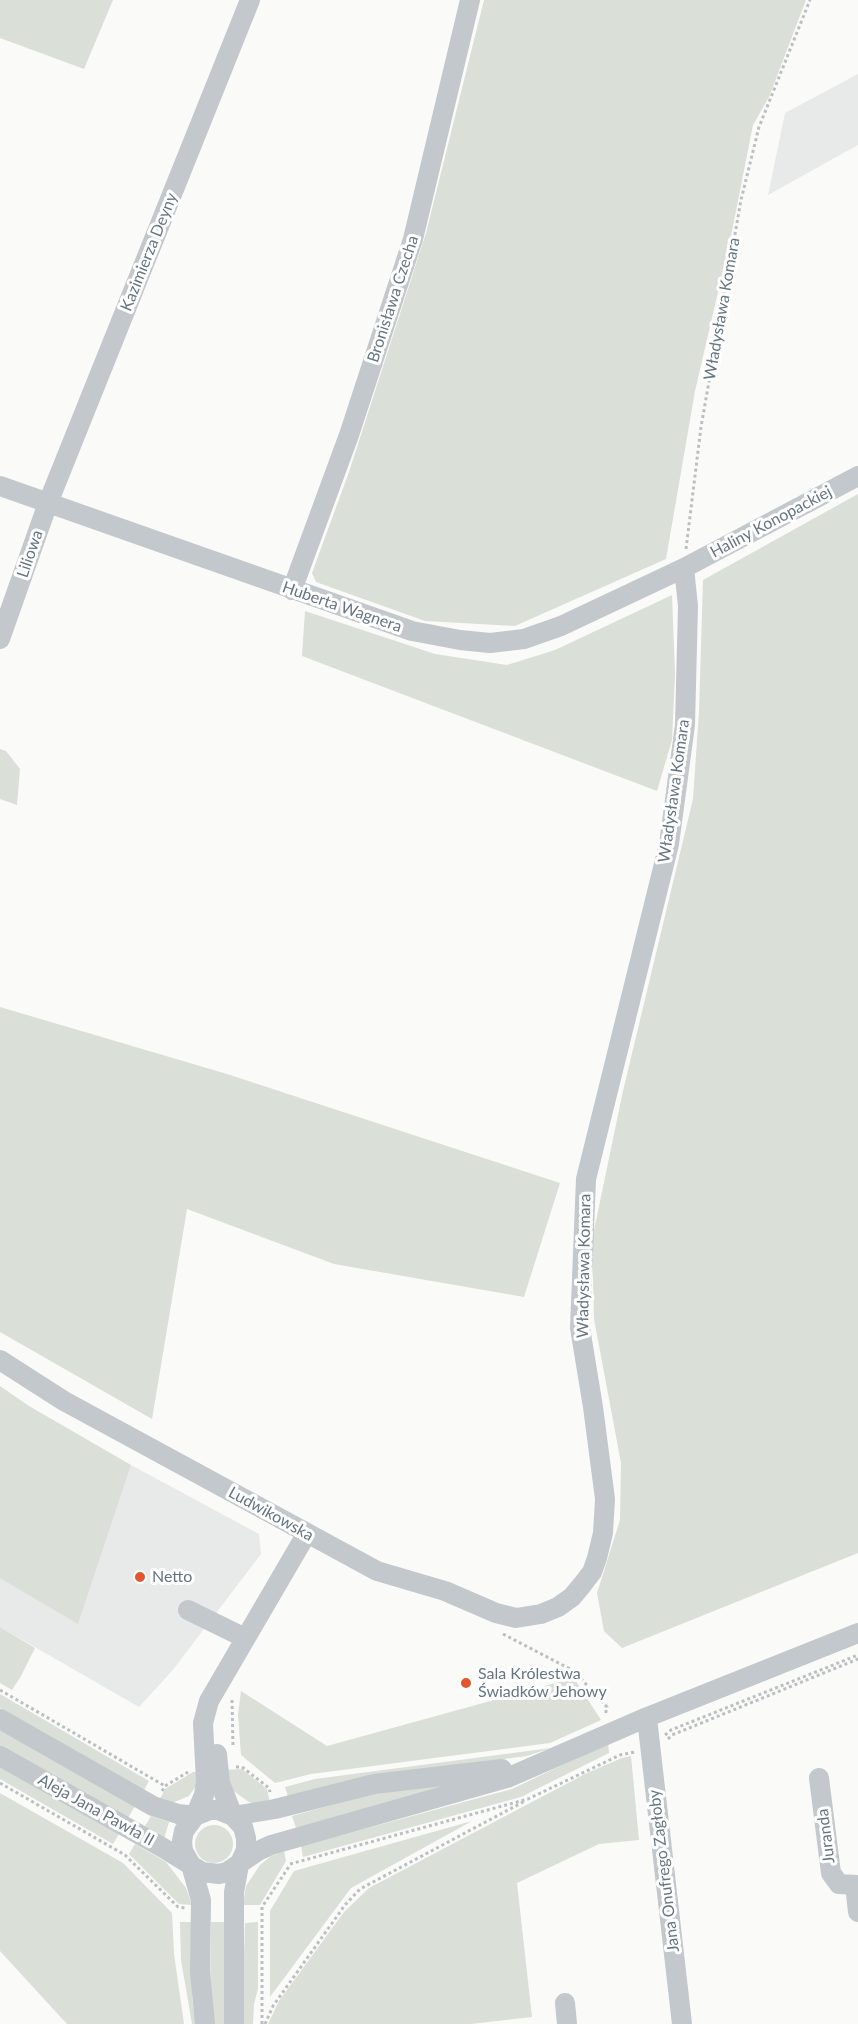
<!DOCTYPE html>
<meta charset="utf-8">
<style>
body{margin:0}
canvas{display:block;background:#fafaf8}
</style>
<canvas width="858" height="2024"></canvas>
<script>
const context = document.querySelector('canvas').getContext('2d');
context.lineJoin = 'round';
function paint(path, color) {
  context.fillStyle = color;
  context.fill(path, 'evenodd');
}
function toPath(rows) {
  const path = new Path2D();
  for (const r of rows) {
    if (r.length === 3) {
      path.moveTo(r[0] + r[2], r[1]);
      path.arc(r[0], r[1], r[2], 0, 2 * Math.PI);
      continue;
    }
    path.moveTo(r[0], r[1]);
    for (let i = 2; i < r.length; i += 2) path.lineTo(r[i], r[i + 1]);
  }
  return path;
}
function strokePath(path, color, width, dash) {
  context.strokeStyle = color;
  context.lineWidth = width;
  context.lineCap = dash ? 'butt' : 'round';
  context.setLineDash(dash || []);
  context.stroke(path);
}
function write(font, color, halo, rows, align = 'center') {
  context.font = font + ' Lato,sans-serif';
  context.lineWidth = 6;
  context.setLineDash([]);
  context.textBaseline = 'middle';
  context.strokeStyle = halo;
  context.fillStyle = color;
  for (const [text, x, y, turn = 0] of rows) {
    context.save();
    context.translate(x, y);
    context.rotate((+turn || 0) * Math.PI / 180);
    context.textAlign = isNaN(turn) ? turn : align;
    if (halo) context.strokeText(text, 0, 0);
    context.fillText(text, 0, 0);
    context.restore();
  }
}
paint(toPath([
 [858,74,858,145,768,195,785,113],
 [131,1465,259,1534,261,1554,172,1671,139,1707,0,1627,0,1577,78,1623]
]), '#e8e9e9');
paint(toPath([
 [0,0,113,0,84,69,0,38],
 [484,0,806,0,769,97,753,125,731,236,695,391,666,559,515,626,425,621,316,582,312,573,349,472,426,233],
 [858,494,858,1553,622,1648,604,1631,597,1593,620,1520,621,1463,594,1319,592,1240,623,1091,693,799,699,712,703,580],
 [672,595,675,675,672,740,657,791,302,656,305,611,435,654,507,665,555,650],
 [0,749,6,751,20,769,17,805,0,799],
 [0,1007,227,1074,560,1183,524,1297,334,1264,187,1209,152,1419,0,1332],
 [0,1386,29,1406,131,1465,78,1624,0,1578],
 [0,1627,35,1648,21,1676,12,1690,0,1683],
 [574,1678,601,1720,550,1743,311,1774,275,1783,241,1755,238,1715,241,1691,327,1746],
 [0,1694,149,1781,144,1790,0,1708],
 [0,1730,135,1806,128,1818,0,1746],
 [608,1743,609,1753,521,1797,303,1857,301,1846,512,1789],
 [551,1748,527,1756,354,1779,288,1797,285,1787,315,1779],
 [631,1756,639,1840,599,1844,517,1883,532,2017,471,2024,268,2024,279,2001,344,1912,369,1888,585,1774,622,1758],
 [0,1766,119,1834,113,1844,0,1779],
 [242,1769,267,1789,270,1803,255,1804,249,1802,232,1790,224,1770],
 [193,1772,199,1772,200,1780,189,1796,172,1803,160,1799,165,1789],
 [454,1781,451,1785,296,1828,292,1816,367,1795],
 [0,1793,123,1863,172,1913,174,1954,184,2024,67,2024,0,1951],
 [151,1816,169,1822,164,1839,144,1828],
 [472,1821,351,1888,270,1997,270,1911,294,1871],
 [214,1844,19],
 [135,1844,166,1862,186,1888,192,1905,179,1904,129,1854],
 [284,1851,286,1861,260,1905,243,1905,246,1886,260,1865,271,1856],
 [180,1922,192,1922,192,1998,196,2024,192,2024,181,1960],
 [211,1922,224,1922,224,2024,214,2024,210,1992],
 [258,1922,258,1989,254,2004,253,2024,242,2024,245,1923]
]), '#dadfd7');
strokePath(toPath([
 [686,549,701,427,741,200,759,127,810,0],
 [503,1634,574,1671,607,1707,605,1716],
 [0,1690,165,1786],
 [232,1700,233,1747],
 [665,1735,671,1730,858,1655],
 [668,1739,672,1735,858,1659],
 [236,1767,242,1767,269,1788,270,1792],
 [0,1783,125,1855,178,1907,185,1908],
 [162,1791,165,1786,188,1772],
 [290,1864,528,1799,620,1755,635,1752],
 [262,2024,262,1907,290,1865],
 [265,2024,273,2006,345,1905,360,1889,525,1801]
]), '#bbbfc2', 3, [3, 3]);
strokePath(toPath([
 [0,486,412,631,460,640,490,643,524,639,561,626,684,568,858,476],
 [292,590,349,435,413,239,470,0],
 [0,639,48,503,250,0],
 [0,1360,64,1401,377,1571,445,1591,496,1613,516,1618,541,1614,558,1607,572,1597,582,1585,592,1572,597,1558,603,1533,605,1499,593,1407,580,1328,586,1179,669,844,685,725,688,606,684,568],
 [188,1610,245,1638],
 [645,1718,648,1727,682,2024],
 [0,1719,153,1806,178,1814,195,1816],
 [217,1754,220,1783,233,1816],
 [0,1756,165,1849,202,1872,219,1874,227,1872,258,1851,271,1845,507,1778,645,1718,858,1633],
 [819,1778,831,1873,839,1884,858,1885],
 [195,1816,204,1795,206,1782,203,1723,209,1701,307,1533],
 [233,1816,275,1809,374,1784,502,1769],
 [855,1885,858,1912],
 [565,2003,567,2024],
 [205,2024,200,1972,201,1900,191,1865,183,1851,182,1841,184,1831,195,1816,210,1810,218,1810,233,1816,243,1827,246,1838,246,1850,239,1865,234,1892,234,2024]
]), '#c3c8cc', 20);
for (const [x, y, r, color] of [
 [140,1577,6,"#e4572e"],
 [466,1683,6,"#e4572e"]
]) {
  const dot = new Path2D();
  dot.arc(x, y, r, 0, 2 * Math.PI);
  context.fillStyle = color;
  context.fill(dot);
  strokePath(dot, '#fff', 2);
}
write('16px', '#657683', '#fff', [
 ["Kazimierza Deyny",149,252,-68],
 ["Bronisława Czecha",393,299,-72],
 ["Władysława Komara",722,309,-80],
 ["Haliny Konopackiej",771,522,-28],
 ["Liliowa",30,554,-71],
 ["Huberta Wagnera",342,607,19],
 ["Władysława Komara",674,791,-82],
 ["Władysława Komara",584,1266,-89],
 ["Ludwikowska",271,1514,29],
 ["Aleja Jana Pawła II",96,1810,29],
 ["Juranda",826,1836,-97],
 ["Jana Onufrego Zagłoby",664,1871,-97]
]);
write('16px', '#657683', '#fff', [
 ["Netto",152,1577],
 ["Sala Królestwa",478,1674],
 ["Świadków Jehowy",478,1692]
], 'left');
</script>
